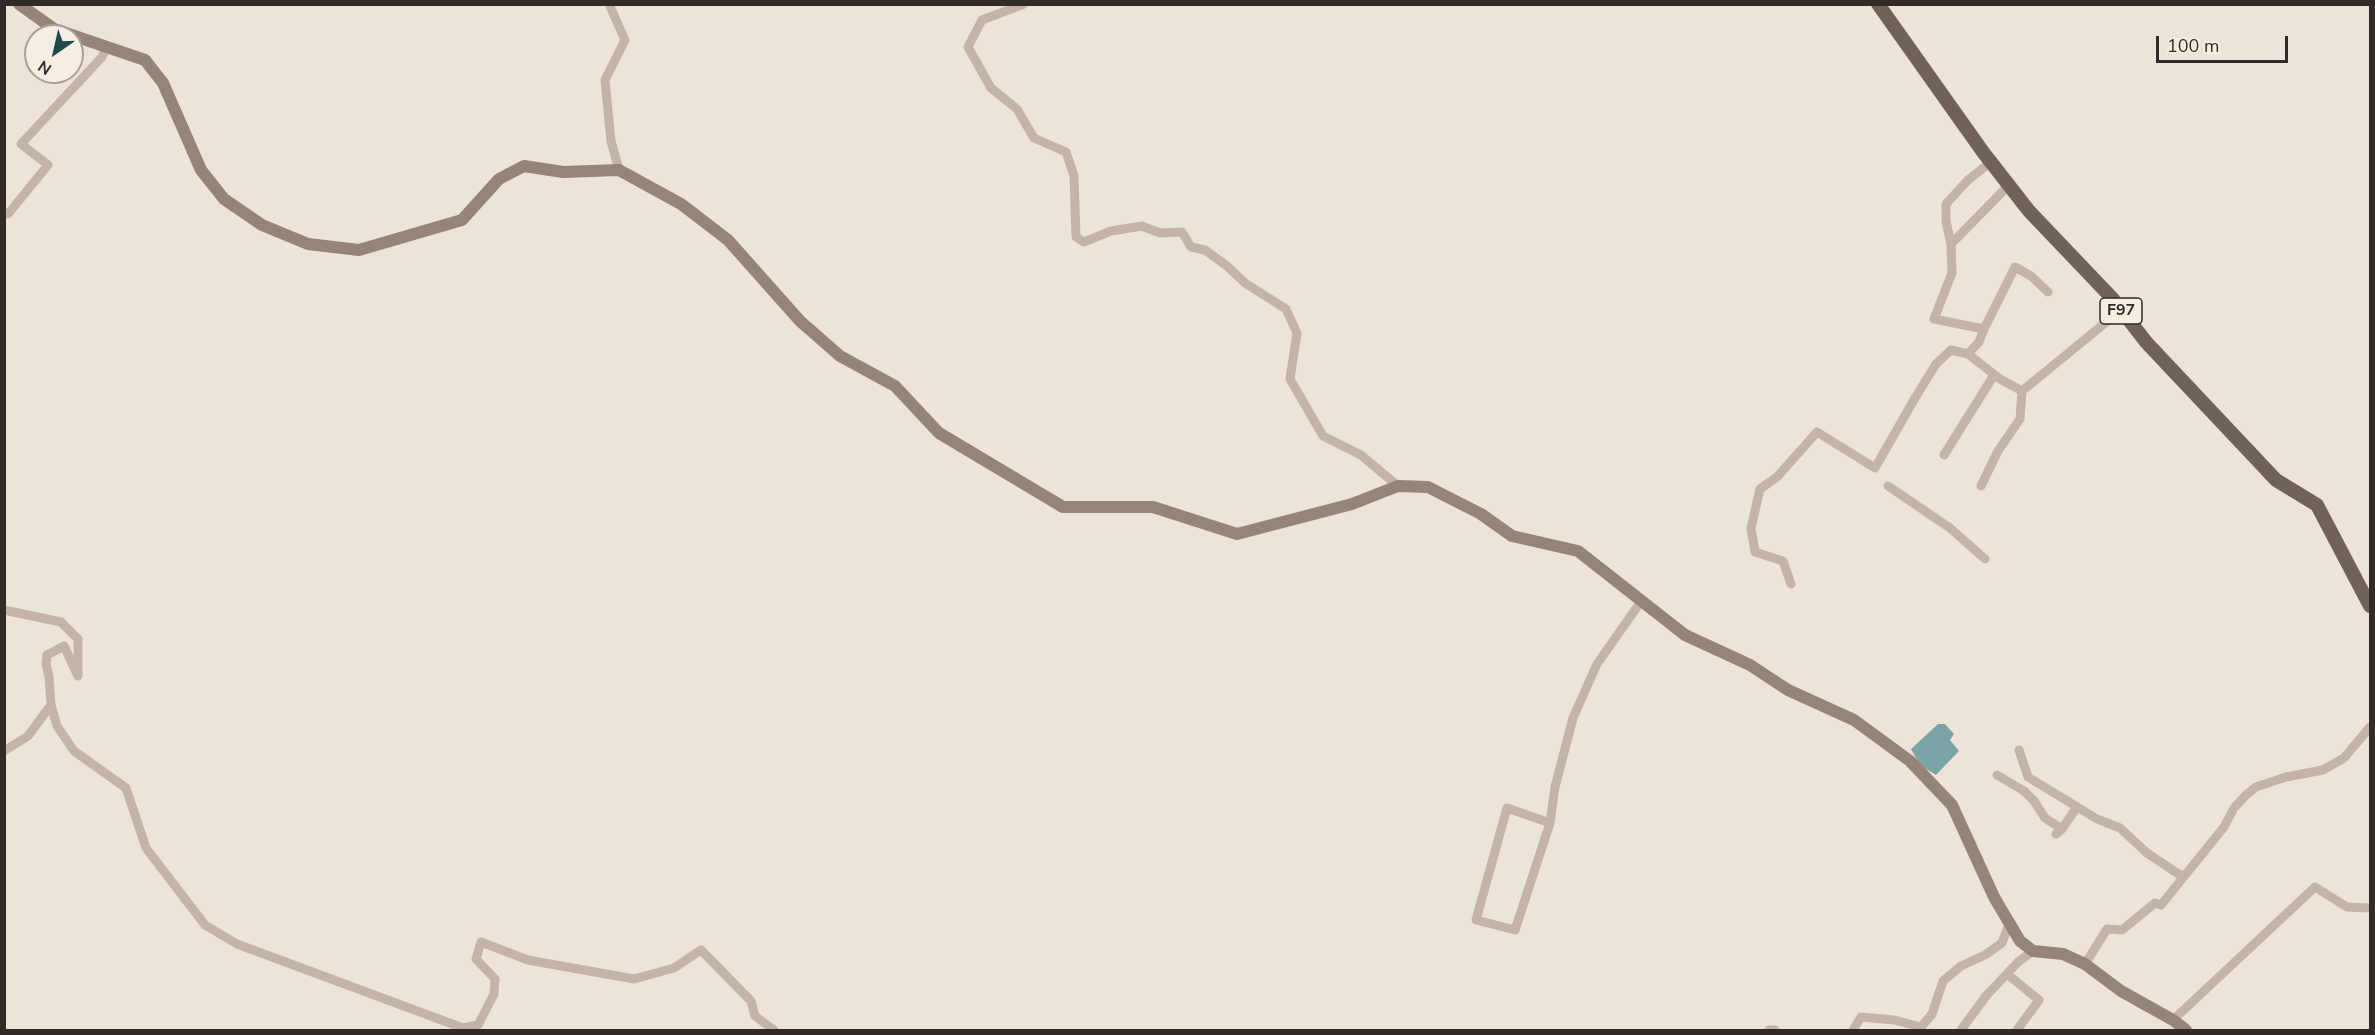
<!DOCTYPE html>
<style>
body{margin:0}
#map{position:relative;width:2375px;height:1035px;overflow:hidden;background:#ede4d9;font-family:"Nunito Sans",sans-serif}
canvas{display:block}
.frame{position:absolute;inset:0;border:6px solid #312a26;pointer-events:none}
.north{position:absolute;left:24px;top:24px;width:60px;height:60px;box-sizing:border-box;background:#f6eee5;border:2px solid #a7a099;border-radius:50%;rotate:214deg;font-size:16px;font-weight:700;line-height:24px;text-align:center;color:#312a26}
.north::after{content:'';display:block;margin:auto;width:21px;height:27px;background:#22494c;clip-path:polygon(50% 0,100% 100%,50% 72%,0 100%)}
.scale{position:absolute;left:2156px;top:36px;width:132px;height:27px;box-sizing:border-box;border:3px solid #312a26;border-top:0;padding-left:8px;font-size:18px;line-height:21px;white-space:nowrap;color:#312a26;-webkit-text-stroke:4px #f6eee5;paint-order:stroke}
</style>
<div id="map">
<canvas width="2375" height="1035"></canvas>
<div class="frame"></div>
<div class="north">N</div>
<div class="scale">100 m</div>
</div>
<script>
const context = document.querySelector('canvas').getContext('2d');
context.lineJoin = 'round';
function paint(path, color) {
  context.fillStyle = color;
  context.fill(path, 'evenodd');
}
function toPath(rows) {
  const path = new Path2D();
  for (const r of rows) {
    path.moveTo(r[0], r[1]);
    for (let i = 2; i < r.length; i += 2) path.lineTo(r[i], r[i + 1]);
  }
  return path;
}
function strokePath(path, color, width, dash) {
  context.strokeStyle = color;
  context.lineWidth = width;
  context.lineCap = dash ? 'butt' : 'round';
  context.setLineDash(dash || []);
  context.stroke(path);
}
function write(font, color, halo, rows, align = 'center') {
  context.font = font + ' "Nunito Sans",sans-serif';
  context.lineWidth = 6;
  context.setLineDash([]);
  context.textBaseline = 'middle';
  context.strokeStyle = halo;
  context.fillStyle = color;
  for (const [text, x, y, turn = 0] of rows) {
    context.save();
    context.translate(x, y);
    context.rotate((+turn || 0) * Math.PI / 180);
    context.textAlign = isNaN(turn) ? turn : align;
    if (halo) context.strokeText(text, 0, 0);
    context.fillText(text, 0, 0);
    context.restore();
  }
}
paint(toPath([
 [1938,724,1945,724,1954,734,1950,740,1959,751,1936,775,1920,765,1911,749]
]), '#7ca4a6');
strokePath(toPath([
 [609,4,625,40,605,80,611,141,619,170],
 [1024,4,982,20,968,47,991,88,1017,109,1034,138,1066,152,1074,176,1076,237,1084,242,1111,231,1142,226,1160,233,1182,232,1191,247,1205,250,1227,266,1245,283,1286,309,1297,333,1290,379,1323,436,1361,455,1398,486],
 [1991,162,1968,180,1946,204,1946,221,1951,244,2009,185],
 [4,212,8,214,48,165,21,144,102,57,107,47],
 [1951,244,1952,273,1934,319,1984,329,2015,267,2031,276,2048,292],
 [1968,354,1979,342,1984,329],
 [1944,455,1994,375],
 [1888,486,1950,528,1985,559],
 [1981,486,1998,451,2020,419,2022,391],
 [1791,584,1783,561,1755,552,1751,528,1760,489,1777,477,1817,432,1875,468,1915,398,1936,364,1951,350,1968,354,2000,379,2022,391,2121,310],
 [4,610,61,622,78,639,78,676,64,646,47,655,46,664,49,676,51,705,57,726,74,751,126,788,146,848,205,925,237,944,463,1028,478,1025,494,994,495,979,476,959,481,942,528,960,634,979,674,968,701,950,751,1001,755,1016,774,1030],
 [2019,750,2028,777,2097,819,2120,828,2147,853,2183,877],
 [4,751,28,736,51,705],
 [1997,775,2024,791,2034,801,2045,818,2062,829,2056,834],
 [1550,823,1507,808,1476,920,1515,930,1550,823,1555,787,1573,718,1597,664,1642,600],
 [2062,829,2077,807],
 [2085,964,2107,929,2122,930,2155,903,2161,905,2224,827,2234,808,2246,795,2256,787,2286,777,2323,770,2344,758,2370,727],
 [2007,974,2039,1000,2017,1030],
 [2173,1020,2315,887,2347,907,2370,908],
 [1769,1030,1775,1030],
 [1853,1030,1861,1017,1894,1020,1921,1027,1932,1014,1943,981,1961,966,1985,955,2002,943,2009,924],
 [1961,1030,1986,996,2018,962,2033,951]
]), '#c3b4a7', 9);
strokePath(toPath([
 [19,4,54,29,145,60,163,83,201,170,224,199,262,225,308,244,359,250,462,220,499,179,524,166,563,172,619,170,681,204,728,240,800,321,840,356,895,386,939,433,1063,507,1153,507,1237,534,1352,504,1398,486,1428,487,1481,514,1512,536,1578,551,1685,635,1750,665,1788,690,1854,720,1910,761,1952,805,1994,897,2020,941,2033,951,2063,954,2085,964,2121,991,2173,1020,2186,1030]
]), '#968479', 12);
strokePath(toPath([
 [1878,4,1983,152,2029,211,2112,298,2146,342,2276,480,2317,505,2370,606]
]), '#716259', 14);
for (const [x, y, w] of [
 [2121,311,42]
]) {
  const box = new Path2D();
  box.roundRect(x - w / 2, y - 13, w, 26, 4.5);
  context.fillStyle = '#f6eee5';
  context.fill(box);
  strokePath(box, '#312a26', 1.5);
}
write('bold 16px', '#312a26', null, [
 ["F97",2121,311]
]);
</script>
